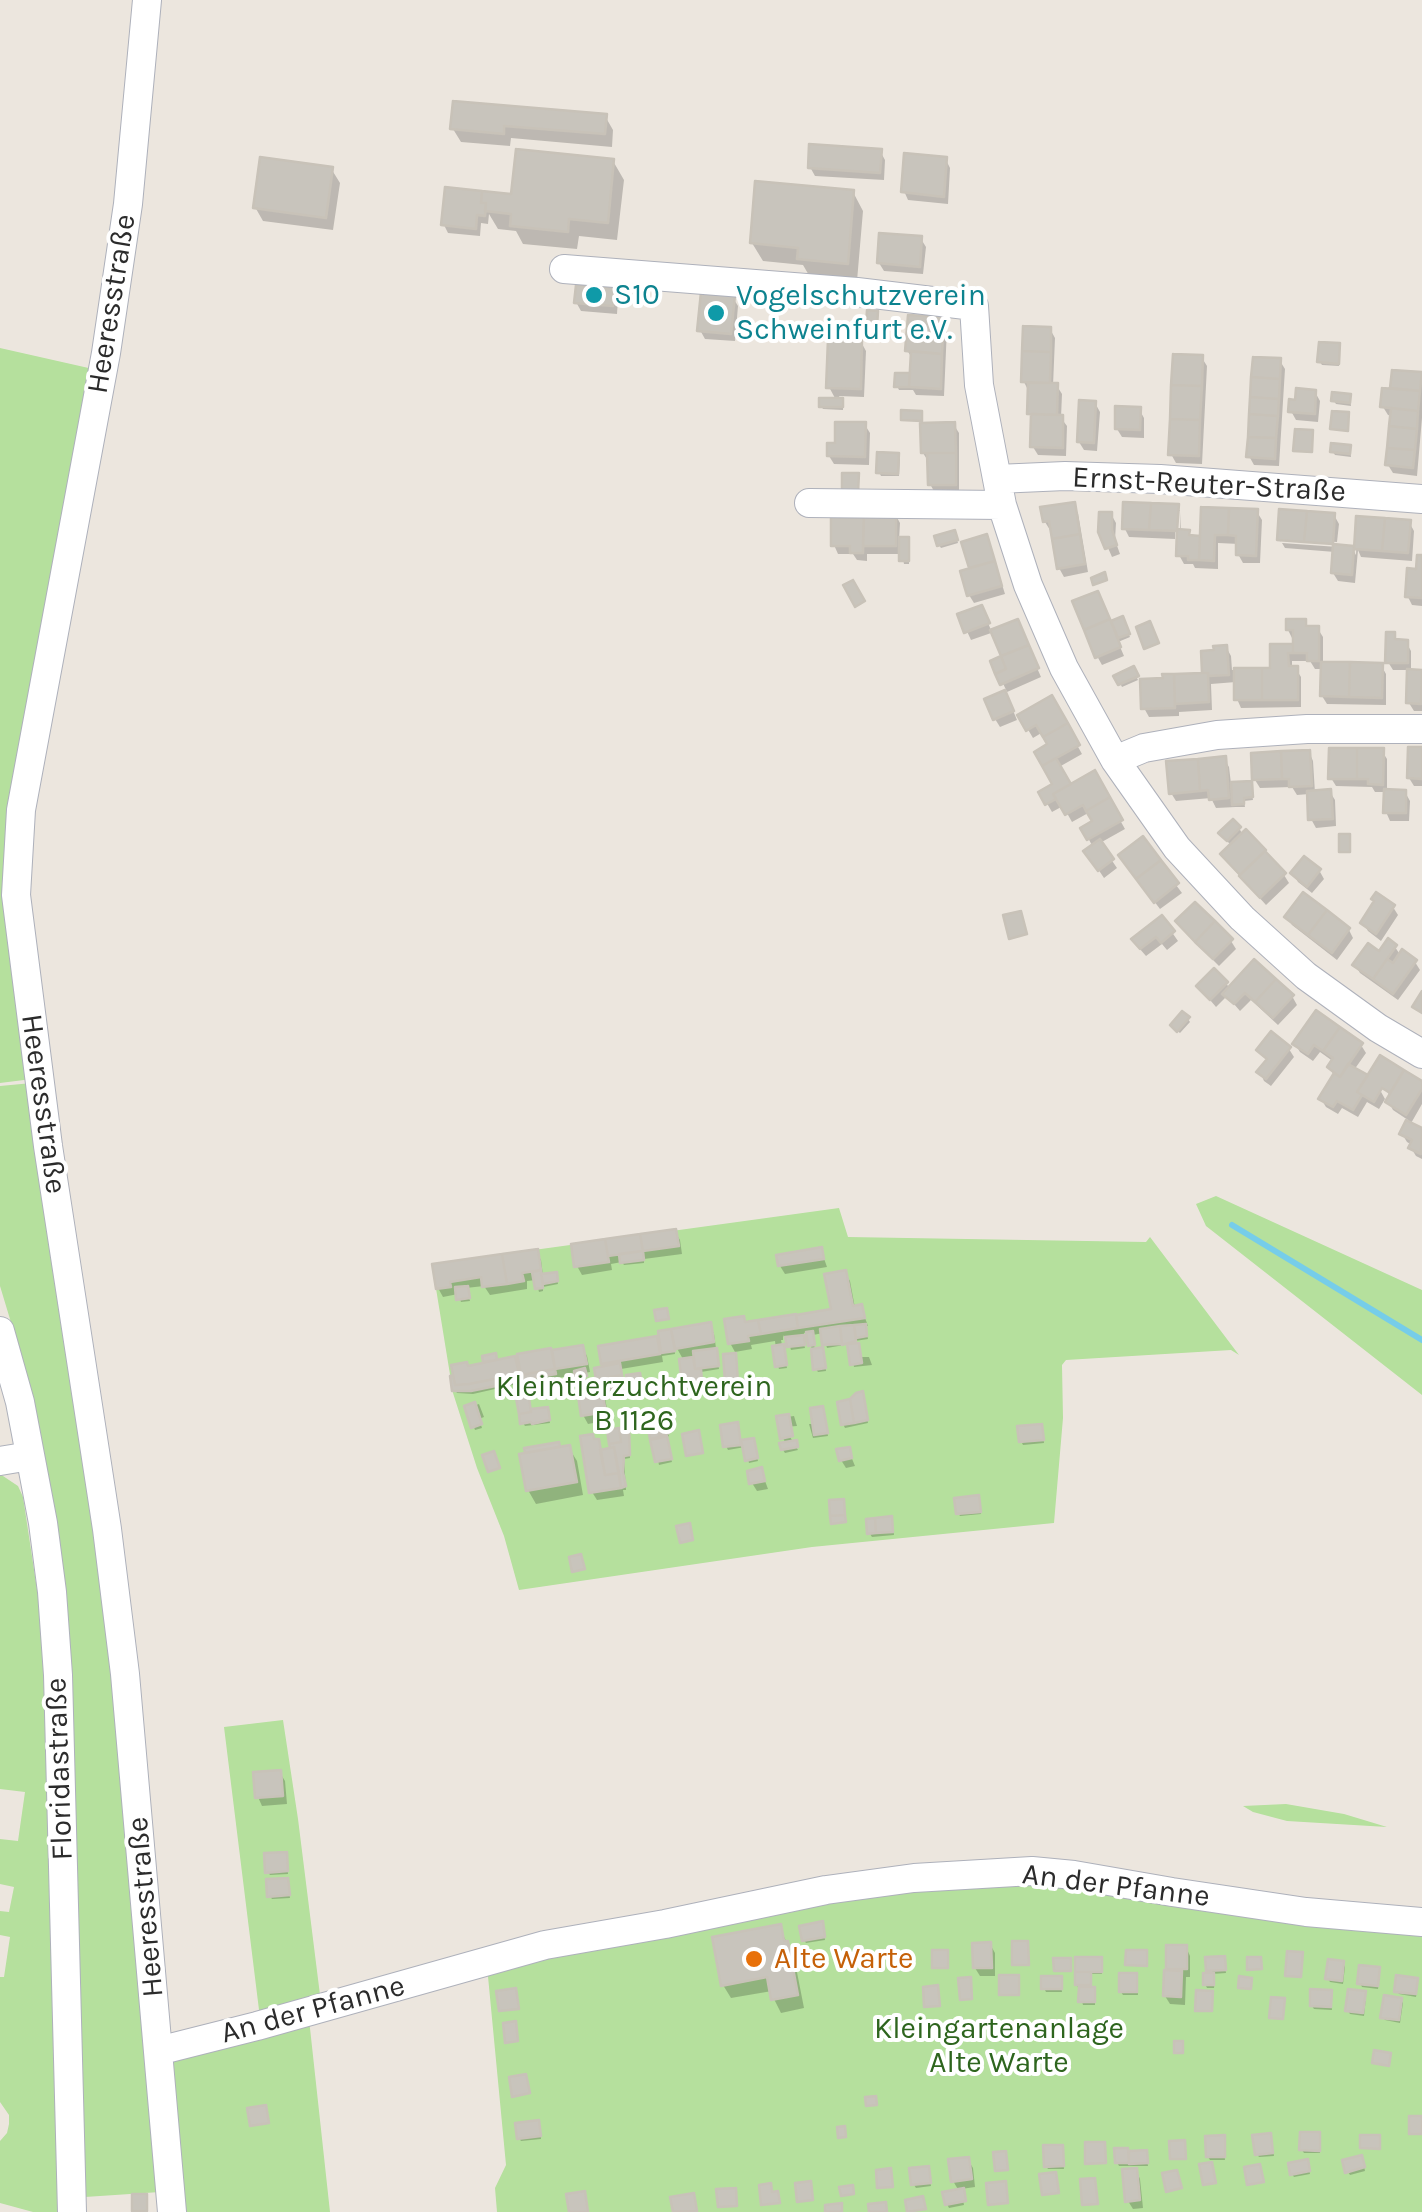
<!DOCTYPE html>
<meta charset="utf-8">
<style>
body{margin:0}
canvas{display:block;background:#ece6de}
</style>
<canvas width="1422" height="2212"></canvas>
<script>
const context = document.querySelector('canvas').getContext('2d');
context.lineJoin = 'round';
function paint(path, color) {
  context.fillStyle = color;
  context.fill(path, 'evenodd');
}
function toPath(rows) {
  const path = new Path2D();
  for (const r of rows) {
    path.moveTo(r[0], r[1]);
    for (let i = 2; i < r.length; i += 2) path.lineTo(r[i], r[i + 1]);
  }
  return path;
}
function strokePath(path, color, width, dash) {
  context.strokeStyle = color;
  context.lineWidth = width;
  context.lineCap = dash ? 'butt' : 'round';
  context.setLineDash(dash || []);
  context.stroke(path);
}
function write(font, color, halo, rows, align = 'center') {
  context.font = font + ' Karla,sans-serif';
  context.lineWidth = 8;
  context.setLineDash([]);
  context.textBaseline = 'middle';
  context.strokeStyle = halo;
  context.fillStyle = color;
  for (const [text, x, y, turn = 0] of rows) {
    context.save();
    context.translate(x, y);
    context.rotate((+turn || 0) * Math.PI / 180);
    context.textAlign = isNaN(turn) ? turn : align;
    if (halo) context.strokeText(text, 0, 0);
    context.fillText(text, 0, 0);
    context.restore();
  }
}
paint(toPath([
 [0,348,93,369,12,807,32,1079,0,1083],
 [32,1083,98,1532,160,2192,85,2197,78,1993,19,1349,0,1286,0,1086],
 [1216,1196,1422,1290,1422,1395,1206,1226,1196,1204],
 [839,1208,848,1237,1146,1242,1150,1237,1239,1355,1231,1350,1066,1360,1062,1365,1063,1418,1054,1523,812,1547,519,1590,504,1536,477,1468,453,1393,432,1264],
 [0,1474,18,1486,23,1497,38,1596,44,1678,59,2212,33,2212,0,2203,0,2141,7,2133,9,2124,9,2115,0,2102,0,1977,4,1977,10,1937,0,1935,0,1911,9,1912,14,1887,0,1884,0,1839,18,1841,25,1792,0,1789],
 [283,1720,298,1819,321,2003,260,2018,224,1727],
 [1286,1804,1344,1814,1387,1827,1287,1821,1253,1812,1243,1806],
 [1041,1878,1422,1926,1422,2212,497,2212,495,2188,506,2165,487,1966,826,1898],
 [309,2019,330,2212,181,2212,169,2065,175,2054]
]), '#b5e09d');
paint(toPath([
 [605,116,613,130,612,147,511,138,510,146,461,142,453,129],
 [880,151,885,160,884,180,815,176,810,167],
 [946,160,950,168,948,204,908,200,904,191],
 [613,161,624,180,617,240,579,236,577,249,523,244,516,231,498,229,489,214,488,224,481,223,480,236,448,233,444,225],
 [332,170,340,183,333,230,263,221,255,207],
 [853,192,863,211,857,281,810,277,803,265,763,261,752,243],
 [921,239,926,247,923,274,884,271,879,263],
 [613,291,618,299,617,314,581,311,576,302],
 [733,298,738,306,735,341,705,339,700,330],
 [942,320,947,328,944,396,916,395,913,390,899,390,897,386,912,376,913,360,907,350],
 [1050,329,1055,338,1053,386,1057,386,1062,394,1061,418,1067,426,1066,456,1038,455,1033,447,1034,421,1030,414,1028,390,1024,382],
 [861,342,866,351,864,397,839,396,843,404,843,410,823,409,821,406,836,400,829,387],
 [1338,345,1340,349,1339,366,1322,365,1320,362],
 [1202,358,1207,366,1202,464,1176,463,1171,454],
 [1280,361,1285,369,1279,466,1254,465,1249,456],
 [1394,372,1420,375,1422,378,1422,418,1417,476,1393,473,1388,465,1392,416,1388,415,1383,407,1392,391],
 [1315,392,1320,401,1318,422,1296,420,1291,411],
 [1350,396,1351,406,1336,404,1334,401],
 [1095,403,1100,412,1097,451,1084,450,1079,442],
 [1139,409,1144,418,1144,438,1122,437,1117,429],
 [865,425,870,433,869,465,834,464,829,456,837,446],
 [954,425,959,433,959,493,935,493,930,484,928,461,923,453],
 [1350,447,1351,457,1335,455,1333,452],
 [898,455,900,459,899,476,881,476,879,472],
 [1073,504,1078,513,1088,572,1064,577,1059,568,1053,530,1050,530,1045,522],
 [1177,506,1180,511,1176,511,1175,539,1129,537,1125,529],
 [1282,511,1334,515,1339,524,1337,542,1281,538,1281,542,1280,540],
 [1181,512,1181,532,1188,532,1192,538,1202,538,1257,512,1262,520,1260,563,1243,563,1238,554,1239,544,1218,543,1218,569,1195,568,1193,564,1184,564,1179,555],
 [895,514,900,523,899,540,908,540,909,543,909,564,904,564,902,554,867,554,867,561,857,560,853,554,838,554,834,545],
 [1111,514,1116,523,1115,540,1120,554,1112,557,1101,532],
 [1358,519,1409,522,1414,531,1412,561,1361,557,1358,550,1355,583,1338,581,1333,573,1335,552,1285,548,1282,543,1352,548,1356,555],
 [956,536,958,543,941,548,939,545],
 [986,537,990,546,1005,594,974,603,969,595,972,570,964,543],
 [1422,558,1422,606,1412,605,1408,597],
 [981,608,992,632,1017,622,1041,677,1007,692,993,662,1004,658,994,632,971,640,960,616],
 [1122,619,1130,637,1118,642,1124,656,1102,665,1097,656,1111,624],
 [1305,622,1309,629,1318,629,1323,637,1323,664,1381,665,1386,674,1386,705,1327,704,1322,696,1323,669,1315,669,1310,661,1292,661,1292,669,1296,669,1301,677,1301,707,1241,708,1237,699,1236,682,1211,684,1212,710,1179,712,1179,716,1149,717,1144,708,1165,680,1165,677,1205,675,1226,647,1231,656,1232,670,1273,670,1273,646,1296,646,1288,630],
 [1393,635,1398,642,1406,642,1411,651,1411,672,1422,672,1422,711,1414,711,1409,703,1410,670,1393,670,1388,662],
 [1133,670,1138,680,1122,687,1117,677],
 [1051,698,1082,754,1059,767,1070,787,1094,774,1125,829,1100,843,1117,868,1104,878,1092,860,1093,847,1083,829,1095,822,1090,812,1072,822,1063,806,1052,812,1041,793,1055,785,1050,745,1043,732,1033,738,1020,716],
 [1009,701,1017,720,1000,727,995,719],
 [1422,750,1422,786,1414,786,1409,778],
 [1382,751,1387,759,1387,791,1405,792,1410,801,1409,821,1390,821,1386,812,1386,792,1375,792,1372,787,1336,786,1331,778],
 [1309,752,1313,761,1315,793,1330,792,1335,800,1336,826,1316,828,1311,819,1309,794,1297,795,1292,787,1260,788,1255,780],
 [1224,759,1229,767,1231,784,1250,784,1253,800,1244,801,1245,807,1236,807,1216,808,1211,798,1176,801,1171,793],
 [1239,828,1243,835,1246,833,1284,875,1289,883,1266,905,1228,863,1223,854,1232,846,1223,837],
 [1142,839,1182,893,1160,909,1126,864],
 [1319,870,1324,879,1312,893,1298,882,1293,874],
 [1376,903,1393,907,1398,915,1381,941,1368,931,1363,923],
 [1287,917,1349,930,1353,938,1337,960,1292,925],
 [1162,918,1178,941,1167,950,1162,944,1146,956,1139,948],
 [1178,922,1231,941,1236,949,1219,966,1183,930],
 [1395,947,1401,956,1415,962,1420,970,1398,1000,1360,973,1355,965],
 [1226,983,1230,989,1292,996,1297,1005,1278,1025,1251,1000,1240,1011,1227,996,1216,1007,1199,987],
 [1188,1019,1190,1022,1180,1033,1174,1028],
 [1295,1044,1361,1045,1366,1053,1354,1070,1369,1079,1381,1059,1422,1083,1422,1104,1410,1125,1422,1131,1422,1159,1416,1156,1411,1148,1412,1145,1407,1142,1402,1134,1408,1120,1393,1110,1388,1101,1391,1098,1378,1076,1374,1079,1385,1099,1379,1109,1367,1102,1358,1117,1342,1108,1338,1114,1326,1107,1321,1099,1334,1076,1330,1068,1334,1062,1320,1052,1313,1061,1300,1052],
 [1289,1049,1294,1057,1271,1086,1264,1081,1260,1072,1268,1062,1259,1051],
 [675,1232,680,1240,682,1254,644,1259,644,1263,624,1265,622,1262,611,1264,612,1270,582,1275,577,1266,574,1246],
 [821,1250,827,1267,785,1274,780,1266],
 [536,1251,541,1260,543,1276,557,1278,558,1284,543,1287,543,1291,539,1292,536,1280,527,1281,527,1289,490,1295,484,1286,466,1288,470,1301,461,1302,458,1294,443,1297,438,1288,435,1266],
 [845,1273,850,1281,855,1308,861,1307,868,1326,865,1326,868,1339,855,1341,861,1357,869,1357,872,1365,854,1367,850,1344,827,1348,823,1333,813,1335,815,1351,824,1353,826,1371,818,1372,816,1369,808,1332,804,1333,804,1336,802,1336,805,1348,791,1350,788,1339,785,1339,783,1335,783,1340,781,1340,787,1368,779,1369,778,1366,775,1341,751,1345,752,1349,735,1352,730,1343,743,1319,746,1324,834,1311],
 [710,1325,714,1334,719,1369,701,1372,702,1383,686,1385,684,1361,674,1343,675,1354,662,1356,663,1362,621,1369,625,1389,609,1393,605,1382,600,1383,599,1379,606,1368,603,1363,655,1339,663,1352,660,1333],
 [582,1347,587,1356,590,1372,585,1373,585,1380,591,1391,600,1389,605,1398,609,1420,588,1424,583,1415,581,1384,577,1375,526,1382,473,1394,457,1393,455,1390,468,1368,486,1364,484,1358,495,1356,497,1362,514,1358,523,1374,520,1356],
 [863,1397,868,1423,845,1428,843,1424],
 [479,1404,484,1417,479,1419,482,1428,475,1430,467,1408],
 [547,1410,550,1423,525,1426,523,1423,531,1411],
 [824,1412,828,1436,813,1438,809,1424,815,1424],
 [794,1416,797,1426,784,1427,798,1450,785,1453,783,1450,786,1444,783,1438,779,1418],
 [663,1421,669,1436,665,1438,672,1462,659,1465,650,1424],
 [739,1428,741,1443,753,1440,758,1461,749,1463,745,1447,728,1450,726,1446],
 [628,1429,630,1458,624,1459,626,1490,623,1490,624,1496,597,1500,592,1492,595,1442,597,1441,603,1452,612,1450],
 [1043,1430,1044,1443,1023,1445,1021,1441],
 [569,1448,577,1461,583,1495,536,1504,528,1490],
 [848,1449,855,1466,846,1468,841,1460],
 [761,1470,768,1489,757,1491,752,1483],
 [978,1498,981,1514,960,1516,958,1513],
 [892,1522,894,1535,872,1537,870,1534],
 [280,1773,285,1781,287,1804,262,1806,258,1797],
 [287,1858,288,1874,270,1875,268,1872],
 [287,1880,290,1898,272,1899,270,1896],
 [779,1927,794,1957,804,2008,781,2013,774,1999,772,1991,731,1998,723,1985],
 [823,1927,825,1940,806,1943,804,1940],
 [990,1944,995,1953,995,1976,980,1976,975,1968],
 [1168,1947,1186,1947,1190,1956,1190,1977,1186,1977,1185,2005,1170,2004,1165,1996],
 [1224,1959,1226,1973,1212,1974,1215,1979,1214,1988,1207,1988,1205,1984,1211,1976,1208,1970],
 [1100,1960,1102,1974,1091,1974,1091,1990,1095,1993,1095,2005,1083,2005,1077,1984],
 [1343,1963,1345,1967,1343,1984,1330,1982,1328,1979],
 [1378,1970,1380,1973,1378,1989,1362,1987,1360,1983],
 [1136,1975,1138,1995,1123,1995,1121,1992],
 [1060,1978,1062,1992,1046,1992,1044,1988],
 [1416,1980,1418,1984,1416,1997,1399,1994,1397,1991],
 [1330,1993,1332,2010,1314,2009,1312,2006],
 [1364,1994,1366,1997,1364,2016,1350,2014,1348,2011],
 [1401,2000,1403,2003,1400,2023,1385,2020,1383,2017],
 [540,2126,541,2139,521,2141,519,2138],
 [1270,2135,1274,2156,1259,2157,1257,2154],
 [1319,2135,1320,2153,1304,2153,1302,2150],
 [1223,2138,1225,2160,1210,2160,1208,2157],
 [1062,2148,1064,2169,1048,2169,1046,2166],
 [1127,2151,1129,2154,1146,2153,1148,2166,1119,2166,1117,2162],
 [968,2160,973,2168,975,2187,961,2189,964,2205,949,2208,947,2204,959,2191,953,2181],
 [1363,2161,1365,2171,1350,2175,1348,2172],
 [1308,2165,1310,2174,1294,2177,1292,2174],
 [1136,2170,1140,2179,1143,2208,1133,2209,1128,2201],
 [929,2172,931,2186,916,2188,914,2185]
]), '#0003');
strokePath(toPath([
 [1232,1225,1422,1340]
]), '#76cde9', 6);
const building = toPath([
 [453,101,607,114,605,134,504,126,504,134,450,129,453,101],
 [809,144,882,149,880,173,808,168,809,144],
 [516,149,614,159,608,223,569,219,568,232,510,226,511,214,485,211,486,203,481,203,482,191,511,194,516,149],
 [904,153,947,157,944,197,901,192,904,153],
 [260,157,333,167,326,218,253,208,260,157],
 [755,181,854,190,848,264,797,259,798,248,750,243,755,181],
 [445,187,482,191,481,203,486,203,485,216,477,215,476,229,441,225,445,187],
 [879,233,922,236,920,267,877,263,879,233],
 [576,285,615,288,613,306,574,303,576,285],
 [701,292,735,295,731,334,697,331,701,292],
 [867,310,878,311,877,328,866,327,867,310],
 [908,315,944,317,942,354,905,351,908,315],
 [1023,326,1051,327,1051,352,1022,351,1023,326],
 [828,339,862,340,861,389,826,388,828,339],
 [1319,342,1340,343,1339,364,1317,362,1319,342],
 [911,351,942,354,941,389,909,387,911,351],
 [1022,351,1051,352,1050,383,1021,382,1022,351],
 [1173,354,1203,355,1202,386,1171,385,1173,354],
 [1253,357,1281,358,1280,379,1251,377,1253,357],
 [1392,370,1422,372,1420,391,1390,388,1392,370],
 [895,373,910,373,909,387,894,387,895,373],
 [1251,377,1280,379,1279,399,1250,397,1251,377],
 [1028,383,1058,383,1057,415,1027,414,1028,383],
 [1171,385,1202,386,1200,420,1170,419,1171,385],
 [1296,388,1316,390,1315,414,1288,412,1289,399,1295,400,1296,388],
 [1382,388,1420,391,1418,411,1380,407,1382,388],
 [1332,392,1351,394,1350,403,1331,401,1332,392],
 [1250,397,1279,399,1278,416,1249,414,1250,397],
 [819,398,843,398,843,407,819,407,819,398],
 [1079,400,1096,401,1094,443,1077,442,1079,400],
 [1115,406,1141,407,1140,430,1115,429,1115,406],
 [1391,408,1418,411,1417,429,1389,426,1391,408],
 [901,410,922,411,922,421,901,420,901,410],
 [1332,411,1349,412,1348,431,1330,429,1332,411],
 [1031,414,1063,415,1063,448,1030,447,1031,414],
 [1249,414,1278,416,1276,438,1248,437,1249,414],
 [1170,419,1200,420,1199,456,1168,455,1170,419],
 [835,422,866,422,865,457,827,456,827,443,835,443,835,422],
 [955,422,956,453,921,453,920,423,955,422],
 [1389,426,1417,429,1415,450,1387,448,1389,426],
 [1295,429,1313,430,1312,452,1293,451,1295,429],
 [1248,437,1276,438,1275,459,1246,457,1248,437],
 [1331,443,1351,445,1350,454,1330,452,1331,443],
 [1387,448,1415,450,1413,468,1385,465,1387,448],
 [877,452,899,453,898,474,876,473,877,452],
 [927,453,956,453,956,485,928,485,927,453],
 [842,473,859,473,858,493,842,492,842,473],
 [1075,502,1080,534,1052,539,1049,521,1043,522,1040,507,1075,502],
 [1123,502,1151,503,1149,530,1122,529,1123,502],
 [1151,503,1179,504,1177,531,1149,530,1151,503],
 [1201,507,1229,508,1228,535,1215,535,1214,561,1199,560,1201,507],
 [1229,508,1258,509,1256,556,1236,555,1236,536,1228,535,1229,508],
 [1279,509,1307,511,1304,542,1277,540,1279,509],
 [831,511,864,512,863,553,850,553,850,546,831,546,831,511],
 [1307,511,1335,513,1333,544,1304,542,1307,511],
 [864,512,896,512,896,546,863,546,864,512],
 [1099,512,1112,512,1112,530,1117,545,1105,549,1098,532,1099,512],
 [1356,516,1385,518,1382,551,1354,549,1356,516],
 [1385,518,1411,520,1408,553,1382,551,1385,518],
 [1177,529,1190,530,1189,535,1200,536,1199,560,1188,560,1188,556,1176,556,1177,529],
 [955,530,958,540,937,546,934,536,955,530],
 [987,534,995,561,969,568,961,542,987,534],
 [1080,534,1085,564,1057,569,1052,539,1080,534],
 [899,537,909,537,909,561,899,561,899,537],
 [1333,544,1354,546,1352,575,1331,573,1333,544],
 [1417,555,1422,555,1422,598,1405,597,1407,568,1416,569,1417,555],
 [995,561,1002,586,967,596,960,571,995,561],
 [1105,572,1107,580,1093,585,1091,578,1105,572],
 [853,580,865,601,855,607,843,585,853,580],
 [1098,591,1110,619,1084,630,1072,601,1098,591],
 [982,605,990,623,964,633,957,614,982,605],
 [1123,616,1130,634,1118,638,1111,621,1123,616],
 [1018,619,1029,645,1001,656,990,630,1018,619],
 [1110,619,1121,647,1095,658,1084,630,1110,619],
 [1286,619,1306,619,1306,626,1319,626,1319,661,1307,661,1307,653,1293,653,1293,630,1286,630,1286,619],
 [1150,621,1159,643,1144,649,1136,627,1150,621],
 [1386,632,1395,632,1395,639,1408,640,1408,663,1385,663,1386,632],
 [1270,644,1293,644,1293,653,1288,653,1289,666,1298,666,1298,700,1262,700,1262,668,1270,668,1270,644],
 [1029,645,1039,668,1000,685,995,674,1006,669,1001,656,1029,645],
 [1227,645,1229,675,1208,676,1208,673,1202,673,1201,651,1214,650,1213,646,1227,645],
 [1001,656,1006,669,995,674,990,661,1001,656],
 [1321,662,1350,662,1349,697,1320,696,1321,662],
 [1350,662,1383,663,1382,698,1349,697,1350,662],
 [1134,666,1139,676,1118,685,1113,676,1134,666],
 [1234,668,1262,668,1262,700,1234,700,1234,668],
 [1407,669,1422,670,1421,704,1406,703,1407,669],
 [1202,673,1208,673,1209,702,1175,704,1174,674,1202,673],
 [1162,674,1174,674,1175,708,1141,709,1140,679,1163,678,1162,674],
 [1005,690,1014,711,993,720,984,699,1005,690],
 [1052,695,1068,723,1043,737,1036,725,1026,731,1017,715,1052,695],
 [1068,723,1080,745,1042,766,1034,752,1047,744,1043,737,1068,723],
 [1408,747,1422,747,1422,779,1407,778,1408,747],
 [1329,748,1357,748,1357,779,1328,779,1329,748],
 [1357,748,1384,748,1383,785,1368,784,1368,779,1357,779,1357,748],
 [1310,750,1312,786,1289,787,1289,779,1282,779,1281,751,1310,750],
 [1281,751,1282,779,1252,780,1251,753,1281,751],
 [1226,756,1229,798,1209,800,1208,790,1200,791,1198,759,1226,756],
 [1056,758,1071,784,1053,794,1056,799,1045,805,1038,792,1052,784,1042,766,1056,758],
 [1198,759,1200,791,1169,794,1166,761,1198,759],
 [1095,770,1110,797,1086,811,1083,805,1065,815,1053,794,1095,770],
 [1252,781,1253,797,1244,798,1244,804,1232,805,1231,782,1252,781],
 [1331,789,1333,819,1308,820,1307,791,1331,789],
 [1384,789,1406,790,1406,813,1383,813,1384,789],
 [1110,797,1123,820,1087,840,1080,828,1092,821,1086,811,1110,797],
 [1233,819,1241,827,1227,841,1218,833,1233,819],
 [1246,829,1266,850,1240,875,1220,854,1246,829],
 [1339,834,1350,834,1350,852,1339,852,1339,834],
 [1143,836,1161,860,1136,879,1118,855,1143,836],
 [1100,839,1114,859,1098,871,1083,851,1100,839],
 [1265,851,1286,873,1260,898,1239,876,1265,851],
 [1304,856,1321,869,1307,887,1290,873,1304,856],
 [1161,860,1179,883,1154,903,1136,879,1161,860],
 [1303,892,1327,910,1308,935,1284,917,1303,892],
 [1376,892,1395,905,1376,934,1360,923,1374,901,1371,899,1376,892],
 [1195,902,1215,921,1195,942,1175,921,1195,902],
 [1327,910,1350,928,1332,953,1308,935,1327,910],
 [1021,911,1027,934,1009,939,1003,915,1021,911],
 [1162,915,1175,931,1161,943,1156,937,1140,949,1131,939,1162,915],
 [1215,921,1233,939,1213,959,1195,942,1215,921],
 [1388,938,1397,945,1373,979,1352,965,1368,943,1379,951,1388,938],
 [1402,949,1417,960,1393,994,1373,979,1387,959,1393,963,1402,949],
 [1254,959,1276,979,1255,1002,1245,993,1234,1004,1222,994,1254,959],
 [1214,968,1228,982,1210,1000,1196,986,1214,968],
 [1276,979,1294,995,1273,1018,1255,1002,1276,979],
 [1422,991,1422,1013,1412,1007,1422,991],
 [1316,1010,1340,1027,1323,1051,1314,1045,1308,1054,1292,1044,1316,1010],
 [1182,1011,1190,1017,1177,1032,1170,1025,1182,1011],
 [1340,1027,1363,1043,1340,1077,1327,1067,1333,1058,1323,1051,1340,1027],
 [1271,1031,1291,1047,1266,1079,1256,1072,1267,1059,1256,1050,1271,1031],
 [1380,1055,1404,1070,1390,1093,1382,1088,1374,1102,1357,1092,1380,1055],
 [1348,1064,1368,1075,1357,1092,1362,1095,1353,1110,1337,1101,1333,1107,1318,1099,1334,1073,1340,1077,1348,1064],
 [1404,1070,1422,1081,1422,1089,1406,1115,1385,1102,1404,1070],
 [1406,1120,1422,1128,1421,1154,1408,1148,1412,1140,1399,1134,1406,1120],
 [676,1229,679,1246,643,1251,640,1234,676,1229],
 [640,1234,643,1251,608,1256,605,1239,640,1234],
 [605,1239,609,1262,574,1267,571,1244,605,1239],
 [822,1247,824,1259,778,1266,776,1255,822,1247],
 [538,1249,541,1270,522,1273,524,1281,507,1284,502,1254,538,1249],
 [643,1251,644,1260,620,1263,619,1254,643,1251],
 [502,1254,507,1284,482,1287,481,1277,450,1282,451,1287,436,1289,432,1264,502,1254],
 [541,1270,543,1288,535,1289,532,1272,541,1270],
 [846,1270,853,1306,862,1304,865,1318,798,1328,796,1315,831,1309,824,1274,846,1270],
 [557,1272,558,1281,543,1284,541,1274,557,1272],
 [468,1286,470,1298,456,1300,455,1287,468,1286],
 [667,1308,669,1319,656,1321,654,1310,667,1308],
 [796,1314,798,1328,761,1334,758,1320,796,1314],
 [744,1316,745,1322,758,1320,761,1334,748,1336,749,1341,728,1344,724,1319,744,1316],
 [711,1322,714,1342,675,1349,671,1329,711,1322],
 [866,1324,867,1336,856,1338,854,1325,866,1324],
 [854,1325,856,1341,842,1345,840,1326,854,1325],
 [840,1326,842,1344,822,1345,820,1329,840,1326],
 [671,1329,675,1351,661,1353,658,1331,671,1329],
 [813,1331,815,1345,808,1346,806,1332,813,1331],
 [804,1335,805,1345,787,1347,785,1337,804,1335],
 [657,1336,660,1354,601,1364,598,1346,657,1336],
 [859,1343,862,1363,850,1365,847,1344,859,1343],
 [784,1344,787,1365,775,1367,772,1346,784,1344],
 [583,1345,587,1364,555,1369,552,1350,583,1345],
 [823,1347,826,1368,813,1370,811,1349,823,1347],
 [551,1348,555,1369,521,1375,517,1354,551,1348],
 [717,1348,719,1366,695,1369,693,1351,717,1348],
 [496,1353,497,1360,483,1362,482,1356,496,1353],
 [736,1353,738,1382,725,1383,723,1354,736,1353],
 [515,1356,519,1374,469,1384,455,1385,451,1365,467,1362,468,1366,515,1356],
 [693,1357,695,1369,701,1369,702,1380,682,1383,679,1359,693,1357],
 [620,1363,622,1375,596,1380,594,1368,620,1363],
 [585,1368,587,1376,575,1379,574,1371,585,1368],
 [555,1369,556,1374,522,1380,521,1375,555,1369],
 [640,1373,643,1389,629,1391,626,1375,640,1373],
 [519,1374,520,1381,471,1391,452,1391,450,1376,453,1375,455,1385,469,1384,519,1374],
 [622,1375,625,1386,604,1390,602,1379,622,1375],
 [588,1380,589,1388,601,1386,606,1412,581,1416,576,1382,588,1380],
 [528,1391,531,1412,519,1414,515,1393,528,1391],
 [863,1391,868,1420,854,1423,850,1399,856,1393,863,1391],
 [850,1399,854,1423,841,1425,837,1402,850,1399],
 [475,1402,482,1424,471,1428,464,1406,475,1402],
 [823,1406,828,1433,814,1435,810,1408,823,1406],
 [548,1407,550,1420,532,1424,531,1422,520,1424,519,1414,531,1412,531,1409,548,1407],
 [789,1414,793,1436,780,1439,776,1416,789,1414],
 [665,1418,669,1433,660,1436,657,1421,665,1418],
 [657,1421,660,1437,650,1439,647,1423,657,1421],
 [738,1422,741,1445,723,1447,720,1425,738,1422],
 [1042,1424,1044,1440,1019,1442,1017,1426,1042,1424],
 [629,1427,630,1455,624,1456,623,1472,626,1486,621,1488,614,1447,610,1448,609,1444,621,1442,619,1428,629,1427],
 [619,1428,621,1442,609,1444,607,1430,619,1428],
 [699,1430,703,1453,686,1456,682,1434,699,1430],
 [593,1434,594,1439,599,1439,605,1475,619,1473,621,1488,589,1493,580,1436,593,1434],
 [667,1436,672,1459,655,1462,650,1440,667,1436],
 [754,1438,758,1458,745,1461,741,1440,754,1438],
 [797,1440,798,1447,781,1450,779,1443,797,1440],
 [559,1442,560,1447,525,1453,524,1448,559,1442],
 [570,1445,577,1482,526,1491,519,1454,570,1445],
 [614,1447,619,1473,605,1475,600,1450,614,1447],
 [850,1447,852,1458,839,1461,836,1449,850,1447],
 [494,1451,500,1468,488,1472,482,1455,494,1451],
 [762,1467,765,1481,749,1484,747,1471,762,1467],
 [979,1495,981,1512,956,1514,954,1498,979,1495],
 [844,1499,845,1515,830,1516,829,1500,844,1499],
 [845,1515,846,1522,831,1524,830,1516,845,1515],
 [892,1516,893,1532,876,1533,875,1518,892,1516],
 [875,1518,876,1533,867,1534,866,1519,875,1518],
 [690,1523,693,1540,680,1543,676,1526,690,1523],
 [581,1554,585,1569,572,1572,569,1557,581,1554],
 [281,1770,283,1796,255,1798,253,1772,281,1770],
 [287,1852,288,1871,265,1873,264,1853,287,1852],
 [288,1878,290,1895,267,1897,266,1879,288,1878],
 [823,1921,825,1937,802,1941,799,1926,823,1921],
 [781,1924,784,1941,788,1941,798,1995,771,2000,767,1977,721,1986,712,1937,781,1924],
 [1012,1941,1028,1941,1029,1965,1012,1965,1012,1941],
 [991,1942,992,1968,973,1968,972,1943,991,1942],
 [1166,1945,1187,1945,1187,1969,1166,1969,1166,1945],
 [932,1950,948,1950,948,1968,932,1968,932,1950],
 [1126,1950,1147,1950,1147,1966,1125,1965,1126,1950],
 [1287,1951,1303,1952,1301,1977,1285,1976,1287,1951],
 [1225,1956,1226,1970,1206,1971,1205,1957,1225,1956],
 [1075,1957,1102,1957,1102,1972,1075,1972,1075,1957],
 [1247,1957,1261,1957,1262,1969,1247,1970,1247,1957],
 [1053,1958,1071,1958,1071,1971,1054,1971,1053,1958],
 [1328,1959,1344,1961,1342,1981,1325,1979,1328,1959],
 [1359,1965,1380,1967,1378,1986,1357,1984,1359,1965],
 [1164,1970,1182,1971,1181,1997,1163,1996,1164,1970],
 [1075,1972,1091,1972,1091,1985,1075,1985,1075,1972],
 [1119,1973,1137,1973,1137,1992,1119,1992,1119,1973],
 [1203,1973,1214,1973,1214,1985,1203,1985,1203,1973],
 [999,1975,1019,1975,1019,1995,999,1995,999,1975],
 [1396,1975,1418,1978,1416,1994,1394,1992,1396,1975],
 [1041,1976,1062,1976,1062,1989,1041,1989,1041,1976],
 [1239,1976,1252,1978,1251,1989,1238,1988,1239,1976],
 [971,1977,972,1999,960,2000,958,1978,971,1977],
 [938,1985,940,2006,924,2007,923,1987,938,1985],
 [1079,1987,1095,1987,1095,2002,1078,2002,1079,1987],
 [516,1988,519,2009,499,2011,496,1991,516,1988],
 [1310,1989,1332,1990,1331,2007,1310,2006,1310,1989],
 [1348,1989,1366,1991,1363,2013,1345,2011,1348,1989],
 [1196,1990,1213,1991,1212,2011,1195,2011,1196,1990],
 [1384,1995,1402,1998,1399,2020,1380,2018,1384,1995],
 [1271,1997,1285,1998,1283,2019,1269,2018,1271,1997],
 [516,2021,518,2041,505,2043,503,2023,516,2021],
 [1174,2041,1183,2041,1183,2053,1174,2053,1174,2041],
 [1374,2050,1391,2053,1389,2066,1372,2063,1374,2050],
 [526,2074,530,2093,512,2097,509,2077,526,2074],
 [876,2096,877,2105,866,2106,865,2097,876,2096],
 [266,2105,269,2123,250,2126,247,2108,266,2105],
 [1409,2116,1422,2116,1422,2134,1409,2134,1409,2116],
 [539,2120,541,2136,517,2139,515,2123,539,2120],
 [845,2126,846,2137,838,2138,837,2127,845,2126],
 [1300,2132,1320,2132,1320,2151,1299,2150,1300,2132],
 [1271,2133,1273,2153,1255,2155,1252,2135,1271,2133],
 [1225,2135,1225,2157,1206,2157,1205,2136,1225,2135],
 [1360,2135,1380,2135,1380,2149,1360,2148,1360,2135],
 [1185,2140,1186,2159,1170,2159,1169,2141,1185,2140],
 [1085,2142,1105,2142,1106,2163,1085,2164,1085,2142],
 [1043,2145,1063,2145,1064,2166,1044,2167,1043,2145],
 [1114,2148,1128,2148,1129,2163,1115,2163,1114,2148],
 [1147,2150,1148,2163,1129,2164,1129,2151,1147,2150],
 [1006,2151,1008,2170,995,2171,993,2152,1006,2151],
 [1362,2155,1365,2167,1345,2173,1342,2160,1362,2155],
 [969,2157,972,2179,951,2182,948,2159,969,2157],
 [1308,2159,1310,2171,1290,2175,1288,2163,1308,2159],
 [1212,2162,1216,2183,1203,2185,1199,2164,1212,2162],
 [1260,2164,1264,2182,1247,2185,1244,2167,1260,2164],
 [929,2166,931,2183,911,2185,909,2168,929,2166],
 [891,2168,893,2187,877,2188,876,2170,891,2168],
 [1137,2168,1140,2200,1125,2202,1122,2169,1137,2168],
 [1177,2170,1182,2188,1166,2192,1162,2173,1177,2170],
 [1056,2172,1059,2193,1042,2195,1039,2174,1056,2172],
 [1095,2178,1098,2204,1082,2205,1080,2179,1095,2178],
 [811,2181,813,2200,797,2202,795,2183,811,2181],
 [1006,2181,1008,2203,988,2205,986,2183,1006,2181],
 [771,2183,772,2192,778,2191,780,2203,761,2205,759,2185,771,2183],
 [853,2185,854,2194,841,2196,839,2187,853,2185],
 [736,2188,737,2206,718,2207,716,2189,736,2188],
 [964,2188,966,2201,945,2205,942,2192,964,2188],
 [585,2191,588,2212,569,2212,566,2194,585,2191],
 [694,2193,697,2211,673,2212,670,2197,694,2193],
 [132,2194,147,2194,147,2211,132,2211,132,2194],
 [923,2196,926,2209,907,2212,905,2200,923,2196],
 [886,2202,887,2212,869,2212,868,2204,886,2202],
 [842,2203,842,2212,825,2212,825,2205,842,2203]
]);
paint(building, '#c8c4bc');
strokePath(building, '#c8c2b8', 2.5);
const minor = toPath([
 [147,0,128,204,106,353,21,810,16,895,48,1146,107,1529,125,1674,172,2212],
 [564,269,857,292,974,306,979,385,1002,505,1028,585,1064,668,1115,760,1177,848,1242,918,1306,976,1378,1028,1422,1054],
 [997,479,1065,476,1160,479,1422,499],
 [809,503,1002,505],
 [1115,760,1144,748,1217,735,1307,729,1422,729],
 [0,1331,20,1402,43,1523,52,1592,58,1675,72,2212],
 [0,1461,30,1456],
 [158,2051,257,2026,545,1945,665,1924,826,1890,914,1878,1032,1871,1074,1875,1172,1892,1306,1912,1422,1922]
]);
strokePath(minor, '#aeb1bb', 30);
strokePath(minor, '#fff', 28);
for (const [x, y, r, color] of [
 [594,295,10,"#0f9aa8"],
 [716,313,10,"#0f9aa8"],
 [754,1959,10,"#e8710a"]
]) {
  const dot = new Path2D();
  dot.arc(x, y, r, 0, 2 * Math.PI);
  context.fillStyle = color;
  context.fill(dot);
  strokePath(dot, '#fff', 4);
}
write('30px', '#0d838f', '#fff', [
 ["S10",614,295],
 ["Vogelschutzverein",736,296],
 ["Schweinfurt e.V.",736,330]
], 'left');
write('30px', '#2b2b2b', '#fff', [
 ["Heeresstraße",112,304,-81],
 ["Ernst-Reuter-Straße",1209,485,3],
 ["Heeresstraße",43,1104,82],
 ["Floridastraße",60,1769,-92],
 ["An der Pfanne",1116,1886,7],
 ["Heeresstraße",146,1907,-95],
 ["An der Pfanne",313,2010,-15]
]);
write('30px', '#2e651e', '#fff', [
 ["Kleintierzuchtverein",634,1387],
 ["B 1126",634,1421],
 ["Kleingartenanlage",999,2029],
 ["Alte Warte",999,2063]
]);
write('30px', '#c56008', '#fff', [
 ["Alte Warte",774,1959]
], 'left');
</script>
